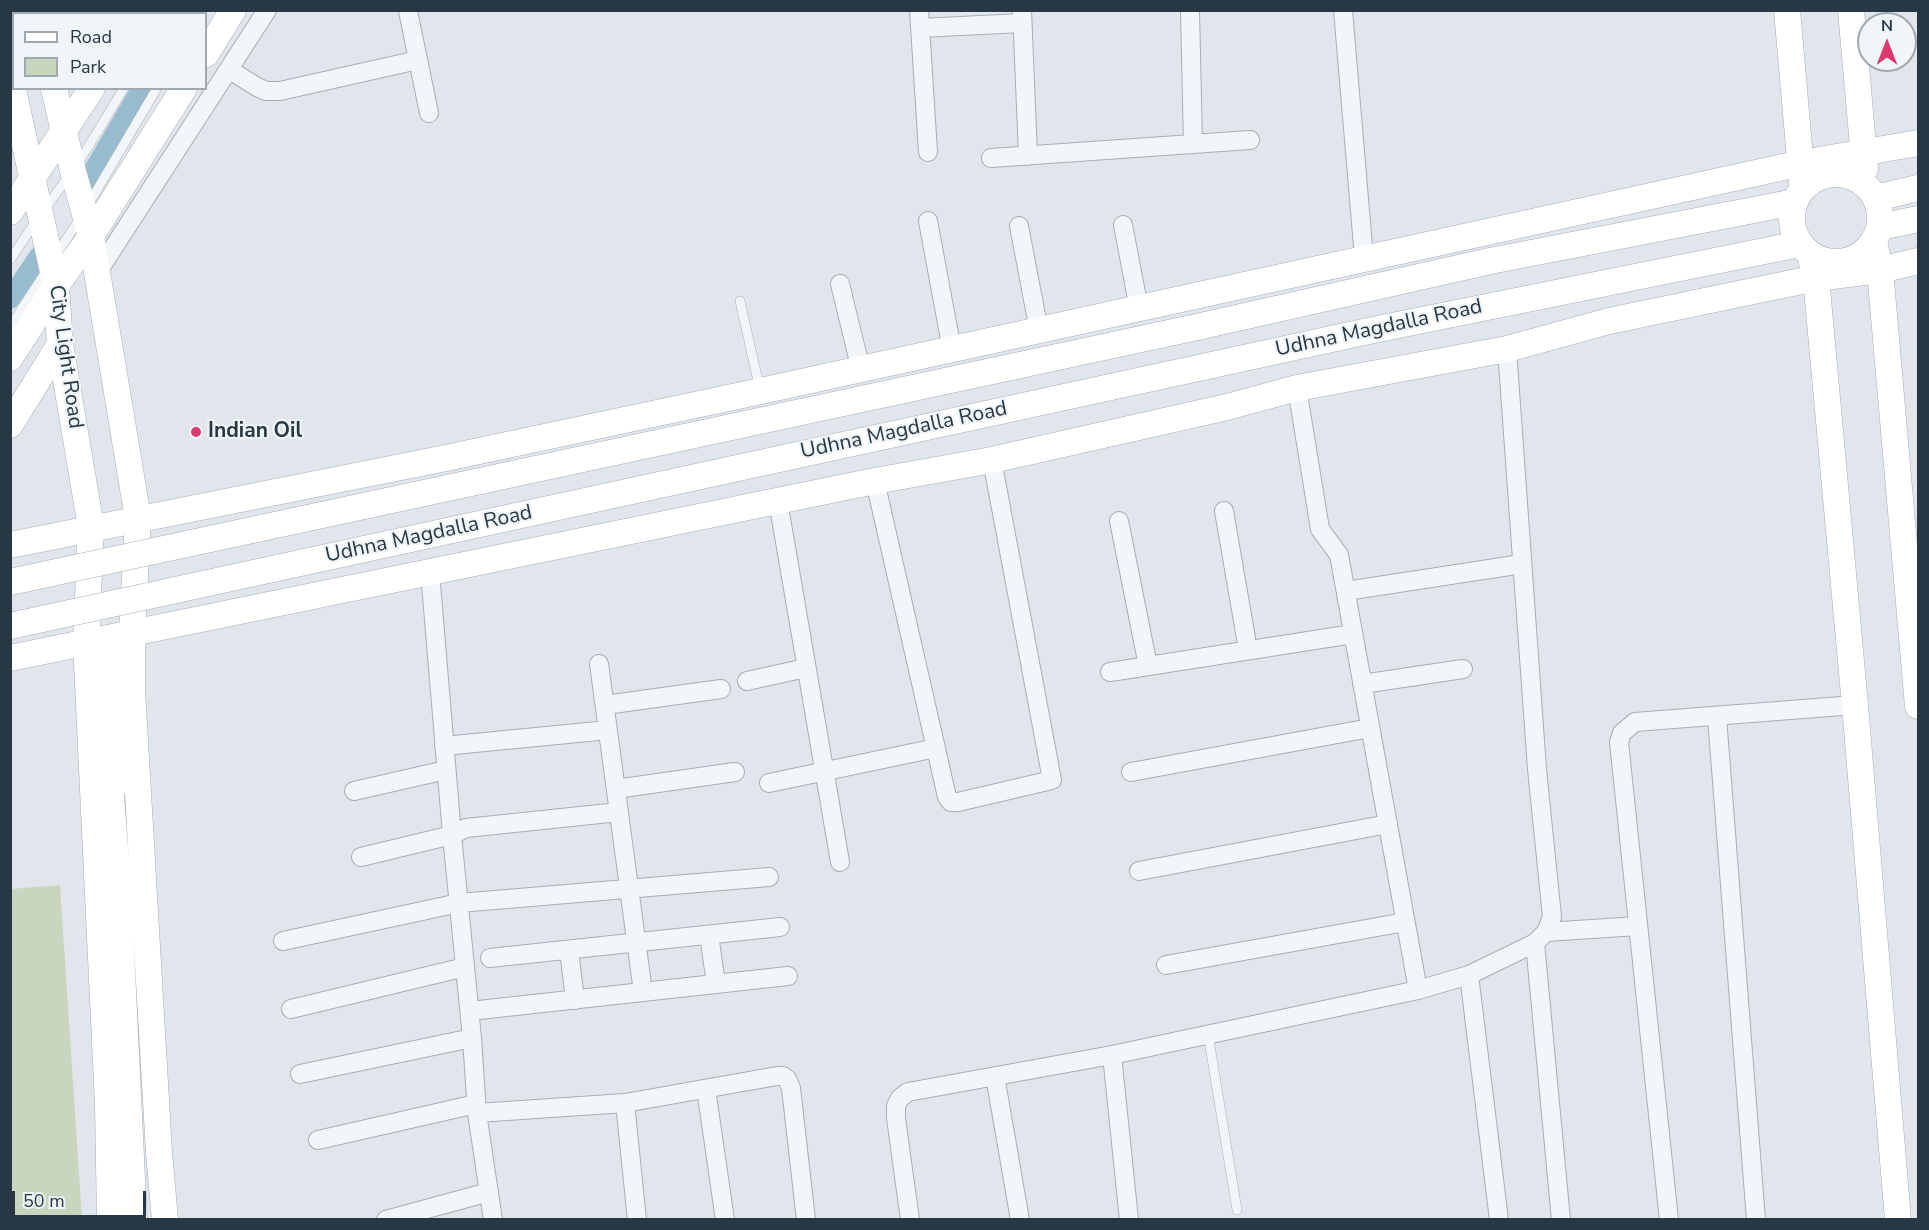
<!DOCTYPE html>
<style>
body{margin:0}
#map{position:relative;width:1929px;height:1230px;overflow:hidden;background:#e0e6eb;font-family:"Nunito Sans",sans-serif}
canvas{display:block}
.frame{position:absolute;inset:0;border:12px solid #273744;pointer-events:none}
.legend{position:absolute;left:12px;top:12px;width:195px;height:78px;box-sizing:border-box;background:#f0f5f8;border:2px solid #a0a9b0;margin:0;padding:8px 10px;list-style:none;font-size:18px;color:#273744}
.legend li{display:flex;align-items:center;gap:12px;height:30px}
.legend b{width:30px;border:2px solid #a0a9b0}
.north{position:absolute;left:1857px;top:12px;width:60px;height:60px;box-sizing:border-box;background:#f0f5f8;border:2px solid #a0a9b0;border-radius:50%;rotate:0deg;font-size:16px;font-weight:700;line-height:24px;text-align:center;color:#273744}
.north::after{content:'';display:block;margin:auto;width:21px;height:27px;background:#dc3970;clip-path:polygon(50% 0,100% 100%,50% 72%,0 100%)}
.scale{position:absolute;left:12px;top:1191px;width:134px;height:27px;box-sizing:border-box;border:3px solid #273744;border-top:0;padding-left:8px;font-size:18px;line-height:21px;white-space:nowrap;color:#273744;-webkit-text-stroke:4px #f0f5f8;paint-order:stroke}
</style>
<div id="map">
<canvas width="1929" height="1230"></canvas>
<div class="frame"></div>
<ul class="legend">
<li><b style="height:8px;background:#fff"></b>Road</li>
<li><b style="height:16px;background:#cad5c0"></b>Park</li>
</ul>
<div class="north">N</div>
<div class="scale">50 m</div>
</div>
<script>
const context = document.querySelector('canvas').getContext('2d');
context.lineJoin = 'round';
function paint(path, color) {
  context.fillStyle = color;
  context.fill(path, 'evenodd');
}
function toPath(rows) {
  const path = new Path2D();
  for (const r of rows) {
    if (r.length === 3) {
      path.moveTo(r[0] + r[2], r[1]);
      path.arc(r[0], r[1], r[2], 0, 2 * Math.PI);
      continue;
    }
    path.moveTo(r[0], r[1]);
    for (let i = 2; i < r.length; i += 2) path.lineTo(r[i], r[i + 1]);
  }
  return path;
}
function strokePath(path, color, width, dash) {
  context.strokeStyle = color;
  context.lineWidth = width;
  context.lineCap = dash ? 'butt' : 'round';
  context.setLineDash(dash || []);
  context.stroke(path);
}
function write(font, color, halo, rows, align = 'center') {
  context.font = font + ' "Nunito Sans",sans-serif';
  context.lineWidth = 4.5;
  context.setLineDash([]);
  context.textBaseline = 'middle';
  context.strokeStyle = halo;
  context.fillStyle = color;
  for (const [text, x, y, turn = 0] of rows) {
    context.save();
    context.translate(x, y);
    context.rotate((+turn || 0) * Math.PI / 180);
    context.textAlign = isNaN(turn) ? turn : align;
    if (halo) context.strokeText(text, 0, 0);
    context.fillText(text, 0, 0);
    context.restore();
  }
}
paint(toPath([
 [60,885,82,1219,11,1219,11,889]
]), '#cad5c0');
strokePath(toPath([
 [187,14,188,10],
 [83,188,142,88],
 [10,299,39,256]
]), '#98bcce', 20);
const lane = toPath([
 [171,14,173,10],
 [201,14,203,10],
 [77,165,124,88],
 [88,205,157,88],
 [54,258,81,217],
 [10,260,40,215,69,176],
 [740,301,760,390],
 [10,327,47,270],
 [1208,1034,1237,1210]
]);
const street = toPath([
 [919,10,928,152],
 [1022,10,1028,156],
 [1190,10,1193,144],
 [1343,10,1364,258],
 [408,11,429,113],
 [91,14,93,10],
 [920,28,1022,23],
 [230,70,257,87,266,91,280,91,418,60],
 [991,158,1250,140],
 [928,221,952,350],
 [1123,225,1139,309],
 [1019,226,1039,331],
 [97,273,267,10],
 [840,284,861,370],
 [1297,388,1320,529,1339,555,1418,990],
 [875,481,947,797,951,802,958,802,1052,780,992,460],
 [778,501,840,862],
 [1224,511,1248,650],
 [1119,521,1148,666],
 [430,572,452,835,472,1038,477,1113,493,1220],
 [1346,591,1522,564],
 [599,664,643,992],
 [1110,672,1353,634],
 [747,681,806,668],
 [1362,684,1463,669],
 [605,705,721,689],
 [1717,717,1756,1220],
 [444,746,608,730],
 [1131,772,1370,728],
 [769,783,936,748],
 [616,789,735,772],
 [354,791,446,770],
 [361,857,452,835,466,828,619,812],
 [1139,871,1388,824],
 [1546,932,1638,926],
 [709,935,716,984],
 [283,941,459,903,769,877],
 [1535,943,1561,1220],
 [569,950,575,1000],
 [490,958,780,927],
 [1166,965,1405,922],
 [1469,975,1499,1220],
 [291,1009,465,967],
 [470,1011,788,976],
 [1112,1055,1129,1220],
 [300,1074,472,1038],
 [995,1076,1020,1220],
 [706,1089,725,1220],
 [625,1103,637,1220],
 [477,1113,625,1103,777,1076,783,1076,787,1079,791,1088,806,1220],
 [318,1140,476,1104],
 [386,1220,489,1192],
 [910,1220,896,1118,896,1106,900,1098,908,1092,1112,1055,1418,990,1469,975,1535,943,1546,932,1552,917,1537,769,1507,349],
 [1669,1220,1619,742,1622,733,1635,722,1855,705]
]);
const secondary = toPath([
 [35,10,36,14],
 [1787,10,1802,181],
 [1851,10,1865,169],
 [138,14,140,10],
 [206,54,233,10],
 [10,76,56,286,60,344,91,527,86,642,108,1105,110,1220],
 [54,88,73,171,91,236,138,518,132,634,132,690,159,1152,165,1220],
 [1836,218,44],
 [1876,198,1918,188],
 [10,212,92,88],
 [1880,227,1918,219],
 [1874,241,1880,270,1918,706],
 [1810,254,1816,278,1855,705,1898,1220],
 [1197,327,1490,261,1795,202],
 [10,358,56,286,91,236,184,88],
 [1212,365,1373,330,1799,244],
 [10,425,60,344],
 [10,545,446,458,761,391,1802,163,1918,143],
 [110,638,117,757,111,796,118,887,134,1220],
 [10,658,875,481,992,460,1227,407,1297,388,1507,349,1609,321,1816,278,1880,270,1918,261]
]);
strokePath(lane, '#a5aeb6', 10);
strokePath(street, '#a5aeb6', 20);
strokePath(secondary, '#a5aeb6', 27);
strokePath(lane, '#f3f6f8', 9);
strokePath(street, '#f3f6f8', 18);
strokePath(secondary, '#fff', 26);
const secondaryBridge = toPath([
 [10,582,1197,327],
 [10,626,1212,365]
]);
strokePath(secondaryBridge, '#a5aeb6', 27, []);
strokePath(secondaryBridge, '#fff', 26);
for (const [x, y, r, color] of [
 [196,432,6,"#dc3970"]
]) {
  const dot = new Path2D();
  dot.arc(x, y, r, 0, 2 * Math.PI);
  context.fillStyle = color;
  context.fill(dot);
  strokePath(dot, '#f0f5f8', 2);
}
write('21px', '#273744', '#f0f5f8', [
 ["Udhna Magdalla Road",1379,329,-12],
 ["City Light Road",65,357,82],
 ["Udhna Magdalla Road",904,431,-12],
 ["Udhna Magdalla Road",429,535,-12]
]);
write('bold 21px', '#273744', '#f0f5f8', [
 ["Indian Oil",208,432]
], 'left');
</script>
